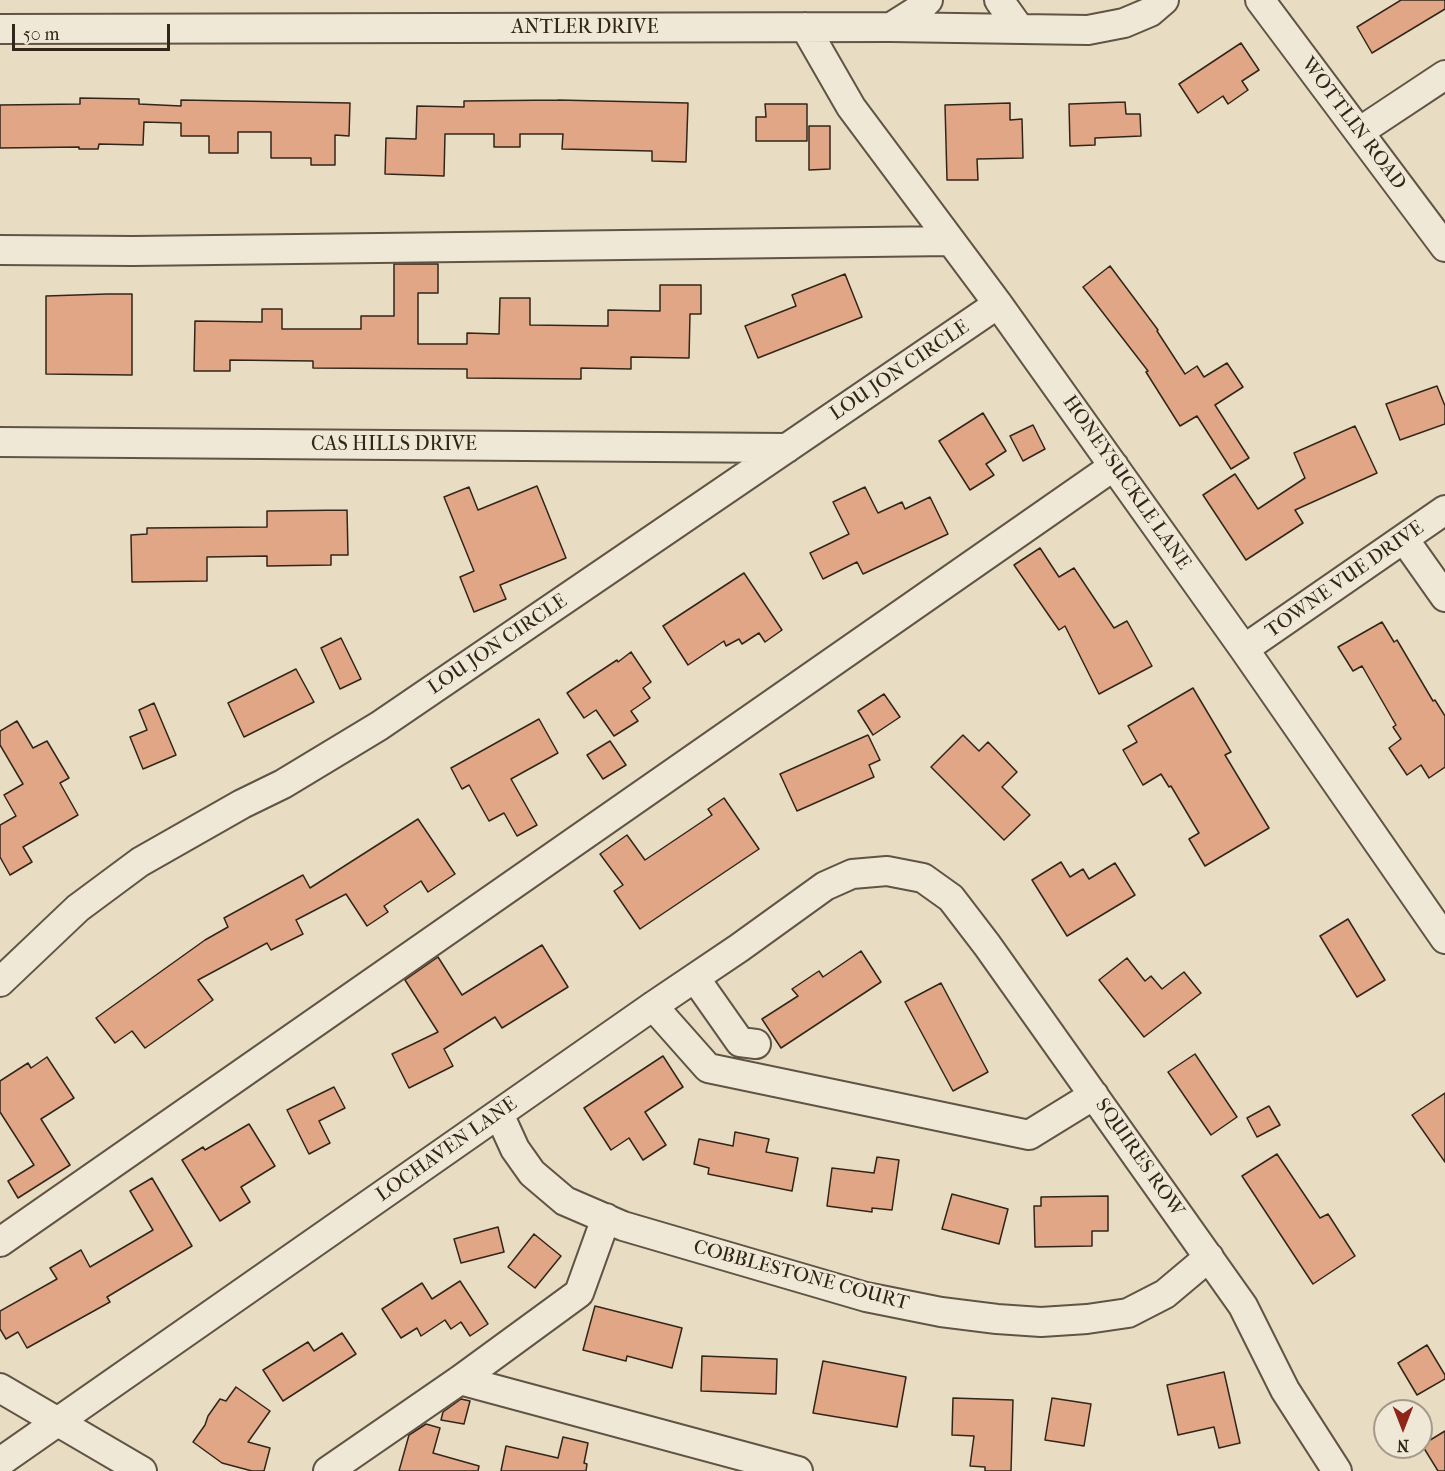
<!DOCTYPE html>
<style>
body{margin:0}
#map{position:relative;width:1445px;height:1471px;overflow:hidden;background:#e8dcc2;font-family:"IM FELL French Canon",serif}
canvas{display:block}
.north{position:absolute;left:1373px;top:1399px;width:60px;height:60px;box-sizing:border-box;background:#f0e8d7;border:2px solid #a49a8b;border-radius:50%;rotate:180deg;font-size:16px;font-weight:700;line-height:24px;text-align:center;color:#32261a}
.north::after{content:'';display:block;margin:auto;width:21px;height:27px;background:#8f2418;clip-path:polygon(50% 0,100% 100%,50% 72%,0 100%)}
.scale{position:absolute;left:12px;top:24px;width:158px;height:27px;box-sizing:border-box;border:3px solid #32261a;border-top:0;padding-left:8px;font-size:18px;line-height:21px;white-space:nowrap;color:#32261a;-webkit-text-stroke:4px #f0e8d7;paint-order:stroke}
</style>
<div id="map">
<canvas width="1445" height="1471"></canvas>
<div class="north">N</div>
<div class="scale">50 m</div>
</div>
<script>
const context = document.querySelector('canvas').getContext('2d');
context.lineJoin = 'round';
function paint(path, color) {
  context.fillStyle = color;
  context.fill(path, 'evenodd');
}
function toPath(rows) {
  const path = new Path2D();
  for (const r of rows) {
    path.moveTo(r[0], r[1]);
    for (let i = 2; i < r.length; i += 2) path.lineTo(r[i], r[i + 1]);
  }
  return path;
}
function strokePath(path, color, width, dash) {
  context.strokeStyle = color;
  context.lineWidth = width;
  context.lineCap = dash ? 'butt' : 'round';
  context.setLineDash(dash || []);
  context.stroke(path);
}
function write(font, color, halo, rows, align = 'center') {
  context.font = font + ' "IM FELL French Canon",serif';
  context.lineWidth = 4.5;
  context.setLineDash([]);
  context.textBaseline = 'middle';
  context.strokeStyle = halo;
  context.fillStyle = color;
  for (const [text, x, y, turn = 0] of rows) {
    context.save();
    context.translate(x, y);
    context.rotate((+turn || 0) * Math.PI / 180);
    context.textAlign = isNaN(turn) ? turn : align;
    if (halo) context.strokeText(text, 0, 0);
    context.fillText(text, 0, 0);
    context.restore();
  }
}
const building = toPath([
 [1401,0,1445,0,1445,9,1372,53,1357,27,1401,0],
 [1241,43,1259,70,1242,81,1248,90,1228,104,1223,96,1198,113,1179,84,1241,43],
 [80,98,139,99,139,104,181,106,181,100,350,103,349,136,335,135,335,165,311,165,311,158,271,158,271,132,238,132,238,153,209,153,209,136,181,136,181,123,144,122,143,145,99,144,98,149,79,149,79,147,0,148,0,105,80,104,80,98],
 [558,100,688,103,686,162,652,161,652,151,562,149,563,134,520,134,520,147,494,147,494,134,445,134,444,176,385,174,386,138,416,139,417,106,464,107,464,101,558,100],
 [1125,102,1126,114,1140,114,1141,136,1095,138,1095,145,1070,146,1069,104,1125,102],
 [1010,103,1010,120,1022,119,1023,158,977,159,978,180,947,180,945,105,1010,103],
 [765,104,807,104,807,141,756,141,756,117,766,117,765,104],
 [809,126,830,126,830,169,809,170,809,126],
 [394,264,438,264,438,293,418,293,418,344,467,344,467,333,499,334,500,298,530,298,530,325,608,326,608,310,660,311,660,285,701,285,701,314,690,314,689,358,631,357,631,369,581,368,581,379,467,378,467,369,313,368,313,361,230,360,230,371,194,371,195,321,262,322,262,309,282,309,282,329,361,329,361,316,394,316,394,264],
 [1110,266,1158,330,1157,331,1185,374,1197,366,1204,377,1227,363,1243,387,1215,405,1249,458,1231,469,1197,416,1180,426,1146,372,1148,371,1083,287,1110,266],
 [845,274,862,317,758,358,745,326,796,306,792,295,845,274],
 [107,294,132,294,132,375,46,374,46,296,107,294],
 [1437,386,1445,406,1445,424,1400,440,1386,404,1437,386],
 [983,413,1006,451,986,464,994,475,970,490,939,441,983,413],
 [1033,425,1045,449,1023,461,1010,436,1033,425],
 [1355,426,1377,473,1295,510,1303,523,1246,560,1203,495,1235,474,1258,509,1305,478,1294,453,1355,426],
 [537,486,566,558,500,585,506,599,474,612,460,577,474,571,444,497,469,487,478,510,537,486],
 [865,487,878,513,902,502,905,509,930,497,948,534,863,574,857,562,823,579,810,553,849,534,833,502,865,487],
 [347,510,348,555,331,555,331,565,267,566,267,556,207,557,207,581,132,582,131,535,147,534,147,528,267,527,267,511,347,510],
 [1040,548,1059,577,1074,568,1114,628,1127,621,1152,666,1099,694,1065,626,1059,630,1014,565,1040,548],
 [744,573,782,630,765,642,759,633,742,644,739,639,726,646,724,641,688,665,663,626,744,573],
 [1382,622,1394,642,1397,640,1433,701,1435,700,1445,716,1445,767,1429,778,1421,765,1407,775,1389,748,1401,739,1393,727,1396,725,1362,666,1353,671,1338,647,1382,622],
 [341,638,361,679,340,689,321,648,341,638],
 [631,652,651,682,643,688,650,698,631,711,638,721,614,736,596,710,584,718,567,693,617,660,618,662,631,652],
 [296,669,314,702,244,737,228,703,296,669],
 [1193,688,1231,752,1225,755,1269,828,1205,866,1189,839,1199,833,1171,786,1169,787,1161,774,1143,785,1123,750,1137,742,1128,726,1193,688],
 [884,694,900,717,873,735,858,711,884,694],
 [154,703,176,755,143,769,130,737,147,730,139,710,154,703],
 [539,719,558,753,511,779,537,825,517,836,504,813,489,821,469,785,462,789,451,768,539,719],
 [17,721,33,748,47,741,69,778,60,783,78,815,23,847,32,862,10,875,0,857,0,825,16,816,4,795,23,784,0,745,0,731,17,721],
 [868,735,880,760,869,765,874,777,797,811,780,774,868,735],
 [963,735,979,751,988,742,1017,772,1002,787,1030,815,1004,840,931,767,963,735],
 [610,741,626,765,603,779,587,755,610,741],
 [724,798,759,849,640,929,614,891,623,885,600,854,627,835,645,860,712,815,708,809,724,798],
 [418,819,455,874,428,892,421,881,384,906,388,912,367,926,346,894,296,920,303,934,271,950,267,943,198,980,213,1000,145,1048,132,1031,115,1043,96,1018,205,940,228,927,224,918,303,875,310,888,418,819],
 [1061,862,1070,877,1083,869,1089,879,1115,863,1135,895,1067,936,1032,880,1061,862],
 [1348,919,1385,980,1357,997,1320,936,1348,919],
 [542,945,568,987,502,1028,495,1017,444,1049,453,1066,409,1088,392,1054,438,1032,405,980,438,957,462,995,542,945],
 [861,951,881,982,781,1048,762,1019,798,996,792,989,819,971,823,977,861,951],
 [1127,958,1145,981,1151,976,1162,989,1184,972,1201,993,1144,1037,1099,980,1127,958],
 [941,983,988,1072,953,1091,905,1002,941,983],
 [1195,1054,1237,1117,1211,1135,1168,1072,1195,1054],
 [663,1056,683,1087,645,1112,666,1145,643,1160,629,1138,611,1150,584,1108,663,1056],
 [47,1057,74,1098,41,1119,70,1165,18,1198,8,1181,34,1165,0,1112,0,1081,28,1063,31,1068,47,1057],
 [334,1087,345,1108,319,1121,330,1143,309,1154,287,1110,334,1087],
 [1445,1093,1445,1162,1412,1115,1445,1093],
 [1269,1106,1280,1125,1257,1137,1247,1118,1269,1106],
 [249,1124,275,1166,241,1187,250,1202,220,1221,182,1160,203,1147,205,1150,249,1124],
 [735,1132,769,1139,766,1152,798,1158,792,1191,708,1174,709,1168,694,1164,699,1139,733,1146,735,1132],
 [1277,1154,1320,1218,1328,1214,1355,1256,1313,1284,1242,1176,1277,1154],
 [877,1157,899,1160,892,1210,872,1208,872,1212,827,1206,832,1168,874,1173,877,1157],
 [152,1178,192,1246,107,1297,110,1302,27,1348,18,1332,6,1339,0,1329,0,1311,57,1279,50,1268,81,1250,90,1267,153,1230,130,1191,152,1178],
 [952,1194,1008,1209,999,1244,942,1229,952,1194],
 [1108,1196,1108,1231,1092,1231,1092,1246,1035,1247,1034,1206,1041,1206,1041,1197,1108,1196],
 [498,1227,504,1252,461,1263,454,1239,498,1227],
 [534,1234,561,1256,535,1288,508,1267,534,1234],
 [460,1281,488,1324,470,1336,461,1322,451,1329,445,1320,421,1336,417,1328,401,1338,382,1309,422,1283,432,1299,460,1281],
 [595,1306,682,1328,672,1368,627,1356,626,1361,583,1350,595,1306],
 [342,1333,356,1354,283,1401,263,1370,308,1342,314,1351,342,1333],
 [1427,1345,1445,1375,1445,1379,1417,1395,1398,1363,1427,1345],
 [702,1356,777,1359,776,1394,701,1391,702,1356],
 [823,1361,906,1377,897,1427,813,1413,823,1361],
 [1224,1372,1240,1443,1219,1448,1214,1427,1178,1435,1167,1385,1224,1372],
 [236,1387,270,1411,248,1442,270,1448,264,1471,252,1471,222,1463,193,1442,205,1425,208,1416,220,1399,226,1401,236,1387],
 [953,1398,1013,1400,1011,1471,985,1471,985,1467,970,1466,974,1436,952,1435,953,1398],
 [1052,1398,1091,1404,1084,1446,1045,1440,1052,1398],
 [461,1399,470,1401,464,1424,441,1420,443,1412,461,1399],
 [426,1424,440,1428,433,1453,479,1466,478,1471,399,1471,409,1435,426,1424],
 [1445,1431,1445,1471,1438,1471,1422,1445,1445,1431],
 [563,1437,588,1443,584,1463,587,1464,586,1471,501,1471,506,1446,558,1458,563,1437]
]);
paint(building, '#e1a686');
strokePath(building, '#32261a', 1.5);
const minor = toPath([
 [999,0,1019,28],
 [1260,0,1445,247],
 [805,27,851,107,998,304,1244,649,1445,939],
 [891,27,918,10,928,0],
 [0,29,891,27,1088,30,1124,23,1150,12,1164,0],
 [1359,132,1445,75],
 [0,250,133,251,951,241],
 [0,442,787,448],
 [1404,539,1445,597],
 [1244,649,1445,510],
 [695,978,740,1042,756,1044],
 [0,982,78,908,140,862,242,804,283,784,379,726,998,304],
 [653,1006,708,1068,1029,1135,1094,1095],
 [499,1114,515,1149,532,1173,565,1201,623,1226,866,1297,941,1312,997,1319,1041,1322,1087,1319,1128,1313,1165,1294,1209,1257],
 [0,1242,1114,466],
 [460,1380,798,1471],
 [0,1388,142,1471],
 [0,1462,653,1006,739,948,825,886,852,874,887,871,923,878,951,898,987,945,1243,1306,1285,1390,1337,1471],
 [328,1471,460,1380,579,1293,606,1218]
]);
strokePath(minor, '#605444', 32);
strokePath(minor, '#f0e8d7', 28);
write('20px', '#32261a', '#f0e8d7', [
 ["ANTLER DRIVE",585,28],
 ["WOTTLIN ROAD",1353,124,53],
 ["LOU JON CIRCLE",900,371,-34],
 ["CAS HILLS DRIVE",394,445],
 ["HONEYSUCKLE LANE",1126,483,55],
 ["TOWNE VUE DRIVE",1345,580,-35],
 ["LOU JON CIRCLE",498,645,-34],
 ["LOCHAVEN LANE",447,1150,-35],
 ["SQUIRES ROW",1139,1158,55],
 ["COBBLESTONE COURT",801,1276,15]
]);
</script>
